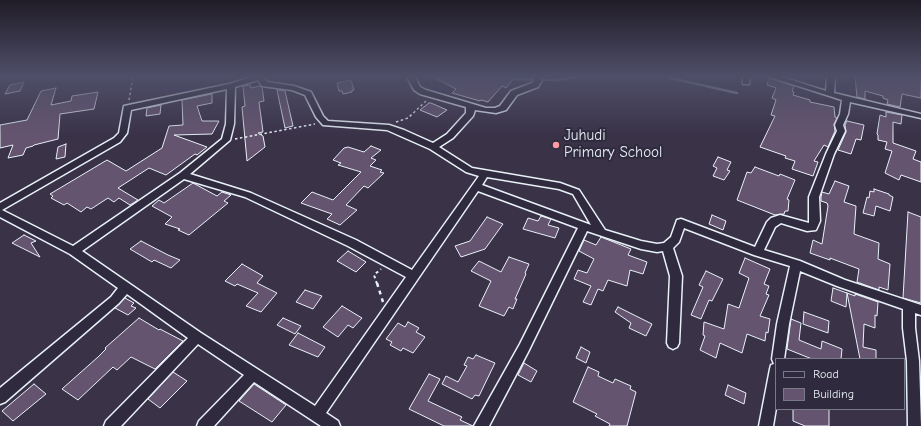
<!DOCTYPE html>
<style>
body{margin:0}
#map{position:relative;width:921px;height:426px;overflow:hidden;background:#3a3247;font-family:"Comic Neue",sans-serif}
canvas{display:block}
.legend{position:absolute;left:775px;top:358px;width:130px;height:52px;box-sizing:border-box;background:#2f2a3d;border:1px solid #797a88;margin:0;padding:5px 7px;list-style:none;font-size:12px;color:#e8f1f8}
.legend li{display:flex;align-items:center;gap:8px;height:20px}
.legend b{width:20px;border:1px solid #797a88}
</style>
<div id="map">
<canvas width="921" height="426"></canvas>
<ul class="legend">
<li><b style="height:5px;background:#2f2a3d"></b>Road</li>
<li><b style="height:11px;background:#65546f"></b>Building</li>
</ul>
</div>
<script>
const context = document.querySelector('canvas').getContext('2d');
context.lineJoin = 'round';
function toPath(rows) {
  const path = new Path2D();
  for (const r of rows) {
    path.moveTo(r[0], r[1]);
    for (let i = 2; i < r.length; i += 2) path.lineTo(r[i], r[i + 1]);
  }
  return path;
}
function strokePath(path, color, width, dash) {
  context.strokeStyle = color;
  context.lineWidth = width;
  context.lineCap = dash ? 'butt' : 'round';
  context.setLineDash(dash || []);
  context.stroke(path);
}
function paint(path, color) {
  context.fillStyle = color;
  context.fill(path, 'evenodd');
}
function write(font, color, halo, rows, align = 'center') {
  context.font = font + ' "Comic Neue",sans-serif';
  context.lineWidth = 4;
  context.setLineDash([]);
  context.textBaseline = 'middle';
  context.strokeStyle = halo;
  context.fillStyle = color;
  for (const [text, x, y, turn = 0] of rows) {
    context.save();
    context.translate(x, y);
    context.rotate((+turn || 0) * Math.PI / 180);
    context.textAlign = isNaN(turn) ? turn : align;
    if (halo) context.strokeText(text, 0, 0);
    context.fillText(text, 0, 0);
    context.restore();
  }
}
strokePath(toPath([
 [666,77,737,93],
 [510,79,558,80,575,77]
]), '#8d9cad', 2.5);
const building = toPath([
 [433,77,515,77,506,88,502,86,488,102,481,100,480,101,452,93,456,89,433,77],
 [855,77,913,77,921,79,921,98,902,94,900,107,887,104,888,100,883,98,883,96,865,91,865,99,857,97,855,77],
 [769,78,794,86,792,91,794,92,793,95,810,100,810,102,834,107,835,117,837,118,834,124,835,131,828,147,824,145,814,161,818,162,813,176,792,169,795,161,785,158,786,156,760,147,775,116,771,115,776,100,772,98,776,88,767,85,769,78],
 [351,80,354,90,352,90,352,92,343,94,342,91,339,91,337,83,351,80],
 [24,82,20,91,5,94,10,85,24,82],
 [250,85,251,88,260,86,262,87,264,101,259,102,263,132,258,133,263,136,265,147,247,161,242,107,245,106,243,86,250,85],
 [56,88,51,105,71,101,72,96,98,92,94,109,60,114,58,139,34,145,33,146,26,148,23,155,8,158,13,145,0,148,0,125,27,120,41,91,56,88],
 [277,90,285,91,293,126,285,128,277,90],
 [212,94,212,103,197,106,202,121,219,121,212,134,174,135,207,147,197,155,195,154,166,175,149,168,118,188,138,200,130,205,119,198,114,202,108,198,91,209,87,207,81,212,67,203,64,205,51,198,53,196,50,194,107,160,126,171,162,148,169,126,183,125,182,100,212,94],
 [429,103,431,103,447,110,437,117,420,110,429,103],
 [161,105,160,114,146,116,147,108,161,105],
 [886,112,902,115,901,124,893,122,893,143,916,151,913,159,921,162,921,182,901,175,899,180,885,173,892,151,885,149,887,142,878,140,878,135,877,134,880,115,886,117,886,112],
 [847,121,864,125,861,140,856,139,851,154,838,150,846,132,845,125,847,121],
 [66,144,65,157,56,159,58,147,66,144],
 [371,146,381,150,371,158,376,160,370,166,382,170,380,172,384,173,368,188,364,186,346,205,357,210,340,225,327,219,332,214,301,203,312,192,333,200,361,172,338,165,341,163,333,160,344,148,348,147,364,152,371,146],
 [718,157,731,162,727,170,730,171,724,180,713,176,717,168,713,166,718,157],
 [755,167,779,176,780,174,795,180,787,199,789,200,788,211,785,211,784,214,775,215,737,200,747,172,751,173,755,167],
 [835,181,849,186,844,202,856,206,854,234,879,243,878,259,890,264,888,290,879,287,879,290,857,282,859,269,830,258,830,260,810,253,813,240,822,244,828,206,827,203,821,201,821,197,822,192,829,194,835,181],
 [193,183,217,196,222,192,231,195,224,201,228,203,189,235,178,230,180,229,165,224,172,217,152,206,159,200,164,203,193,183],
 [874,189,889,194,889,195,893,197,890,211,876,206,874,216,863,213,867,197,869,198,870,191,874,192,874,189],
 [908,212,921,217,921,303,903,298,908,212],
 [712,215,726,221,723,230,709,224,712,215],
 [541,216,551,219,548,225,559,228,555,238,523,229,528,218,538,221,541,216],
 [487,217,503,224,485,249,461,257,455,246,470,241,487,217],
 [24,235,36,241,31,243,40,257,12,243,24,235],
 [601,237,631,249,628,255,647,262,643,274,630,270,627,286,608,280,603,291,598,289,591,305,583,302,591,286,574,279,578,270,587,273,594,259,579,251,584,240,596,245,601,237],
 [141,241,168,255,180,260,171,268,154,260,152,262,130,249,141,241],
 [348,251,366,262,356,272,337,261,348,251],
 [509,257,529,264,525,273,526,274,515,299,517,299,513,309,509,307,504,316,479,306,491,281,471,271,479,261,501,272,509,257],
 [745,258,770,269,764,284,769,286,766,294,769,295,760,316,770,319,768,333,766,332,765,341,747,334,742,353,720,343,716,358,700,350,705,336,703,335,704,322,724,329,728,304,739,308,749,278,739,273,745,258],
 [242,264,263,276,257,283,277,293,261,312,246,306,258,293,237,284,235,286,225,281,242,264],
 [706,271,723,279,712,301,709,300,701,319,691,315,703,287,699,285,706,271],
 [833,288,847,293,846,307,831,301,833,288],
 [305,290,322,296,313,309,296,302,305,290],
 [847,293,855,296,855,294,878,302,877,316,875,315,875,328,864,324,863,347,876,350,876,359,860,359,847,293],
 [125,298,134,303,131,306,136,308,128,315,115,308,125,298],
 [342,306,362,318,353,328,348,325,338,337,323,327,342,306],
 [618,307,652,324,646,336,629,328,631,323,615,312,618,307],
 [804,312,829,321,828,333,803,324,804,312],
 [139,318,159,330,160,329,183,341,155,369,131,357,117,370,113,367,78,400,62,389,98,357,106,349,105,348,139,318],
 [283,318,301,326,295,334,277,325,283,318],
 [791,319,801,323,799,340,821,349,822,341,842,349,841,359,812,359,787,349,791,319],
 [408,322,419,328,416,332,425,337,413,353,403,348,401,351,390,345,392,342,386,339,398,323,405,327,408,322],
 [298,333,325,347,318,357,289,345,298,333],
 [581,347,590,352,586,363,576,358,581,347],
 [476,355,495,363,479,396,475,395,472,399,442,384,446,376,458,382,467,366,464,365,468,357,473,359,476,355],
 [524,363,537,371,531,382,518,375,524,363],
 [588,367,599,372,598,376,613,383,615,379,631,386,630,389,636,392,627,426,609,426,610,424,595,416,597,414,573,402,588,367],
 [173,372,187,381,160,408,148,399,173,372],
 [429,374,440,379,428,401,462,417,460,420,473,426,444,426,409,409,429,374],
 [34,384,46,394,13,421,2,411,34,384],
 [254,384,286,405,272,422,239,401,254,384],
 [728,385,746,393,744,404,725,395,728,385],
 [793,409,829,409,829,426,805,426,793,421,793,409]
]);
paint(building, '#65546f');
strokePath(building, '#e8f1f8', 1);
const street = toPath([
 [252,77,264,77,267,82,294,86,311,92,323,116,328,121,389,125,404,130,433,143,447,134,466,113,466,107,420,94,414,90,407,77,415,77,420,87,426,90,486,108,495,108,500,106,511,91,532,83,534,80,532,77,540,77,542,80,538,87,517,95,506,110,496,113,475,110,473,116,453,138,439,147,472,168,560,183,579,190,605,230,641,241,657,244,664,243,671,237,677,220,681,219,755,247,767,222,771,218,780,215,809,223,809,197,826,154,837,131,835,125,840,114,842,100,770,77,782,77,826,91,827,77,835,77,834,93,921,114,921,118,850,102,848,114,843,125,845,131,834,154,819,197,820,221,816,230,807,231,781,223,775,227,764,250,800,261,845,280,921,305,921,315,915,313,915,328,919,361,921,426,908,426,907,361,903,328,903,309,837,286,800,271,789,324,784,359,776,359,776,408,773,426,759,426,770,369,771,365,774,364,772,359,777,324,790,266,754,255,684,228,679,242,673,248,682,276,679,343,677,347,673,349,669,347,667,343,670,276,663,251,657,252,641,249,587,231,528,352,489,426,474,426,520,344,578,228,478,191,326,413,338,421,340,426,321,426,254,382,214,426,197,426,199,421,244,375,198,344,121,426,104,426,106,421,188,338,127,294,119,303,5,402,0,404,0,388,111,297,118,288,70,254,0,217,0,203,114,138,119,133,124,106,229,84,252,77],
 [258,80,262,86,292,90,305,95,316,117,323,125,387,130,430,149,466,172,479,176,412,270,356,240,251,193,190,174,230,140,234,124,235,87,258,80],
 [227,89,226,124,222,139,180,173,73,246,2,210,120,142,127,133,131,110,227,89],
 [487,177,559,189,573,194,591,225,482,185,487,177],
 [184,179,245,197,348,246,406,277,315,406,201,333,82,251,184,179],
 [742,77,750,77,749,84,743,84,742,77]
]);
strokePath(street, '#e8f1f8', 3);
strokePath(toPath([
 [129,100,133,77],
 [396,122,408,118,426,101],
 [235,139,315,124]
]), '#e8f1f8', 1.5, [2.5, 2.5]);
strokePath(toPath([
 [377,284,374,275,381,269]
]), '#e8f1f8', 2, [3, 3]);
strokePath(toPath([
 [377,283,383,302]
]), '#e8f1f8', 2.5, [4, 4]);
paint(street, '#2f2a3d');
const sky = context.createLinearGradient(0, 0, 0, 137);
sky.addColorStop(0, '#201c27');
sky.addColorStop(0.56, '#4f4f69');
sky.addColorStop(1, '#4f4f6900');
context.fillStyle = sky;
context.fillRect(0, 0, 921, 137);
for (const [x, y, r, color] of [
 [556,145,4,"#ff9aa2"]
]) {
  const dot = new Path2D();
  dot.arc(x, y, r, 0, 2 * Math.PI);
  context.fillStyle = color;
  context.fill(dot);
  strokePath(dot, '#2f2a3d', 1.5);
}
write('15px', '#e8f1f8', '#2f2a3d', [
 ["Juhudi",564,136],
 ["Primary School",564,153]
], 'left');
</script>
